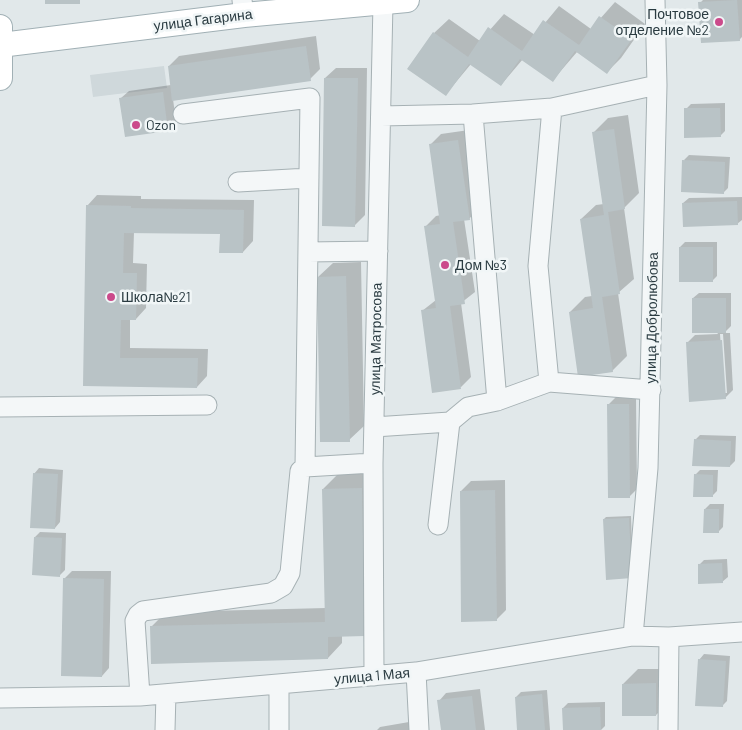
<!DOCTYPE html>
<meta charset="utf-8">
<style>
body{margin:0}
canvas{display:block;background:#e1e8ea}
</style>
<canvas width="742" height="730"></canvas>
<script>
const context = document.querySelector('canvas').getContext('2d');
context.lineJoin = 'round';
function paint(path, color) {
  context.fillStyle = color;
  context.fill(path, 'evenodd');
}
function toPath(rows) {
  const path = new Path2D();
  for (const r of rows) {
    path.moveTo(r[0], r[1]);
    for (let i = 2; i < r.length; i += 2) path.lineTo(r[i], r[i + 1]);
  }
  return path;
}
function strokePath(path, color, width, dash) {
  context.strokeStyle = color;
  context.lineWidth = width;
  context.lineCap = dash ? 'butt' : 'round';
  context.setLineDash(dash || []);
  context.stroke(path);
}
function write(font, color, halo, rows, align = 'center') {
  context.font = font + ' Barlow,sans-serif';
  context.lineWidth = 5;
  context.setLineDash([]);
  context.textBaseline = 'middle';
  context.strokeStyle = halo;
  context.fillStyle = color;
  for (const [text, x, y, turn = 0] of rows) {
    context.save();
    context.translate(x, y);
    context.rotate((+turn || 0) * Math.PI / 180);
    context.textAlign = isNaN(turn) ? turn : align;
    if (halo) context.strokeText(text, 0, 0);
    context.fillText(text, 0, 0);
    context.restore();
  }
}
paint(toPath([
 [164,66,167,88,93,97,90,75]
]), '#cfd8db');
paint(toPath([
 [703,0,742,0,742,37,739,40,700,3],
 [615,2,645,24,621,58,607,72,577,52,553,80,523,59,501,85,471,64,446,94,434,33,449,19,480,41,504,14,535,35,559,6,591,29],
 [316,36,320,69,310,79,173,99,176,122,168,130,121,98,129,91,171,85,169,66,179,56],
 [336,68,367,68,365,215,355,225,325,78],
 [725,103,725,131,720,136,686,109,691,104],
 [628,115,639,193,624,208,634,279,618,293,627,356,612,371,570,312,585,297,592,296,581,219,596,205,604,204,593,133,608,118],
 [469,130,479,208,469,219,464,219,475,292,461,303,471,377,461,387,433,391,422,311,436,300,426,226,436,216,441,215,431,144,441,134],
 [689,155,730,157,728,188,723,193,684,160],
 [97,195,141,196,141,199,254,200,253,241,243,252,221,233,134,232,133,263,147,264,146,308,136,319,130,319,130,348,208,349,207,376,197,387,84,385,87,206],
 [742,197,742,220,737,224,683,203,689,198],
 [685,242,717,242,717,276,712,281,680,247],
 [361,262,364,426,349,440,318,277,333,263],
 [699,293,731,293,731,326,724,333,730,333,733,390,725,398,687,343,695,335,718,334,693,298],
 [720,334,723,334,727,393,724,393],
 [616,397,636,397,637,489,629,497,608,405],
 [700,435,736,436,735,461,730,466,695,440],
 [39,468,63,470,60,522,55,528,34,474],
 [700,470,718,470,717,491,712,496,695,475],
 [338,474,376,474,379,620,342,635,342,643,328,658,151,627,166,612,326,608,323,489],
 [505,480,506,610,496,620,461,491,471,481],
 [710,504,724,504,723,527,718,532,705,509],
 [631,516,633,575,604,519,606,517],
 [40,532,66,533,65,570,60,575,35,537],
 [727,559,728,577,722,582,699,565,704,560],
 [72,571,111,571,109,668,102,676,64,579],
 [704,654,730,656,727,701,722,706,699,660],
 [638,669,670,669,671,700,656,715,623,684],
 [480,689,485,730,442,730,439,701,446,693],
 [547,690,550,730,519,730,516,697,521,692],
 [605,702,605,726,601,730,564,730,563,708,568,703],
 [409,722,410,730,377,730,380,727]
]), '#0003');
paint(toPath([
 [45,0,80,0,80,4,45,4],
 [737,0,740,41,701,43,698,2],
 [599,16,632,39,607,74,575,51,553,82,520,59,501,86,469,64,446,96,407,69,433,32,468,57,488,27,522,51,543,20,579,45],
 [306,46,311,81,172,101,168,66],
 [324,78,358,78,355,227,322,226],
 [163,92,168,131,125,137,119,98],
 [684,108,720,108,721,137,684,138],
 [614,129,625,209,608,212,620,294,602,297,613,372,578,377,569,312,593,308,580,219,604,215,592,132],
 [458,140,470,220,453,222,465,304,450,306,461,389,432,393,421,310,436,308,424,226,440,224,429,144],
 [682,160,725,162,724,194,681,192],
 [737,201,738,225,683,227,682,203],
 [86,205,131,206,131,208,244,210,243,253,219,253,220,234,124,233,123,273,137,273,136,320,121,320,120,358,198,358,197,388,83,386],
 [679,247,713,247,713,282,679,282],
 [346,276,350,442,320,442,317,277],
 [692,298,726,298,726,333,692,333],
 [722,340,726,399,689,402,686,342],
 [607,404,629,404,630,498,608,498],
 [694,439,731,441,730,467,692,466],
 [33,473,58,474,55,529,30,528],
 [694,474,713,475,713,497,693,497],
 [362,488,365,636,328,637,328,659,151,664,150,626,325,622,322,489],
 [495,490,497,621,461,622,460,491],
 [704,509,719,509,719,533,703,533],
 [629,518,632,578,606,580,603,519],
 [34,537,62,538,60,577,32,575],
 [722,563,723,583,698,584,698,564],
 [63,578,104,579,102,677,61,676],
 [698,659,726,661,723,707,695,706],
 [656,683,656,716,622,716,622,684],
 [542,694,545,730,517,730,515,697],
 [472,696,476,730,441,730,437,700],
 [600,707,601,730,563,730,562,708]
]), '#b9c3c6');
const minor = toPath([
 [242,0,244,15],
 [183,114,310,98,305,467],
 [473,114,497,401],
 [381,116,473,114,552,108,657,85],
 [238,182,309,178],
 [308,252,378,251],
 [549,382,538,266,552,108],
 [0,407,207,405],
 [374,427,450,422,468,407,497,401,549,382,651,390],
 [438,525,450,422],
 [633,636,648,468,657,85,655,0],
 [416,672,419,730],
 [374,676,373,463,383,3],
 [140,696,135,621,138,615,143,611,271,593,283,586,290,573,300,471,305,467,373,463],
 [0,698,140,696,416,672,633,636,669,637,742,632],
 [165,730,166,694],
 [279,730,279,684],
 [668,730,669,637]
]);
const major = toPath([
 [0,27,0,78],
 [0,45,244,15,407,0]
]);
strokePath(minor, '#a6b1b4', 21);
strokePath(major, '#a1b0b5', 26);
strokePath(minor, '#f4f7f8', 19);
strokePath(major, '#fff', 24);
for (const [x, y, r, color] of [
 [719,22,5,"#cb4a8b"],
 [136,125,5,"#cb4a8b"],
 [445,265,5,"#cb4a8b"],
 [111,297,5,"#cb4a8b"]
]) {
  const dot = new Path2D();
  dot.arc(x, y, r, 0, 2 * Math.PI);
  context.fillStyle = color;
  context.fill(dot);
  strokePath(dot, '#f1f6f7', 2);
}
write('14px', '#2a3b41', '#f1f6f7', [
 ["Почтовое",709,14,"right"],
 ["отделение №2",709,30,"right"],
 ["Ozon",146,125],
 ["Дом №3",455,265],
 ["Школа№21",121,297]
], 'left');
write('14px', '#2a3b41', '#f1f6f7', [
 ["улица Гагарина",203,20,-7],
 ["улица Добролюбова",652,318,-89],
 ["улица Матросова",376,339,-89],
 ["улица 1 Мая",372,676,-5]
]);
</script>
